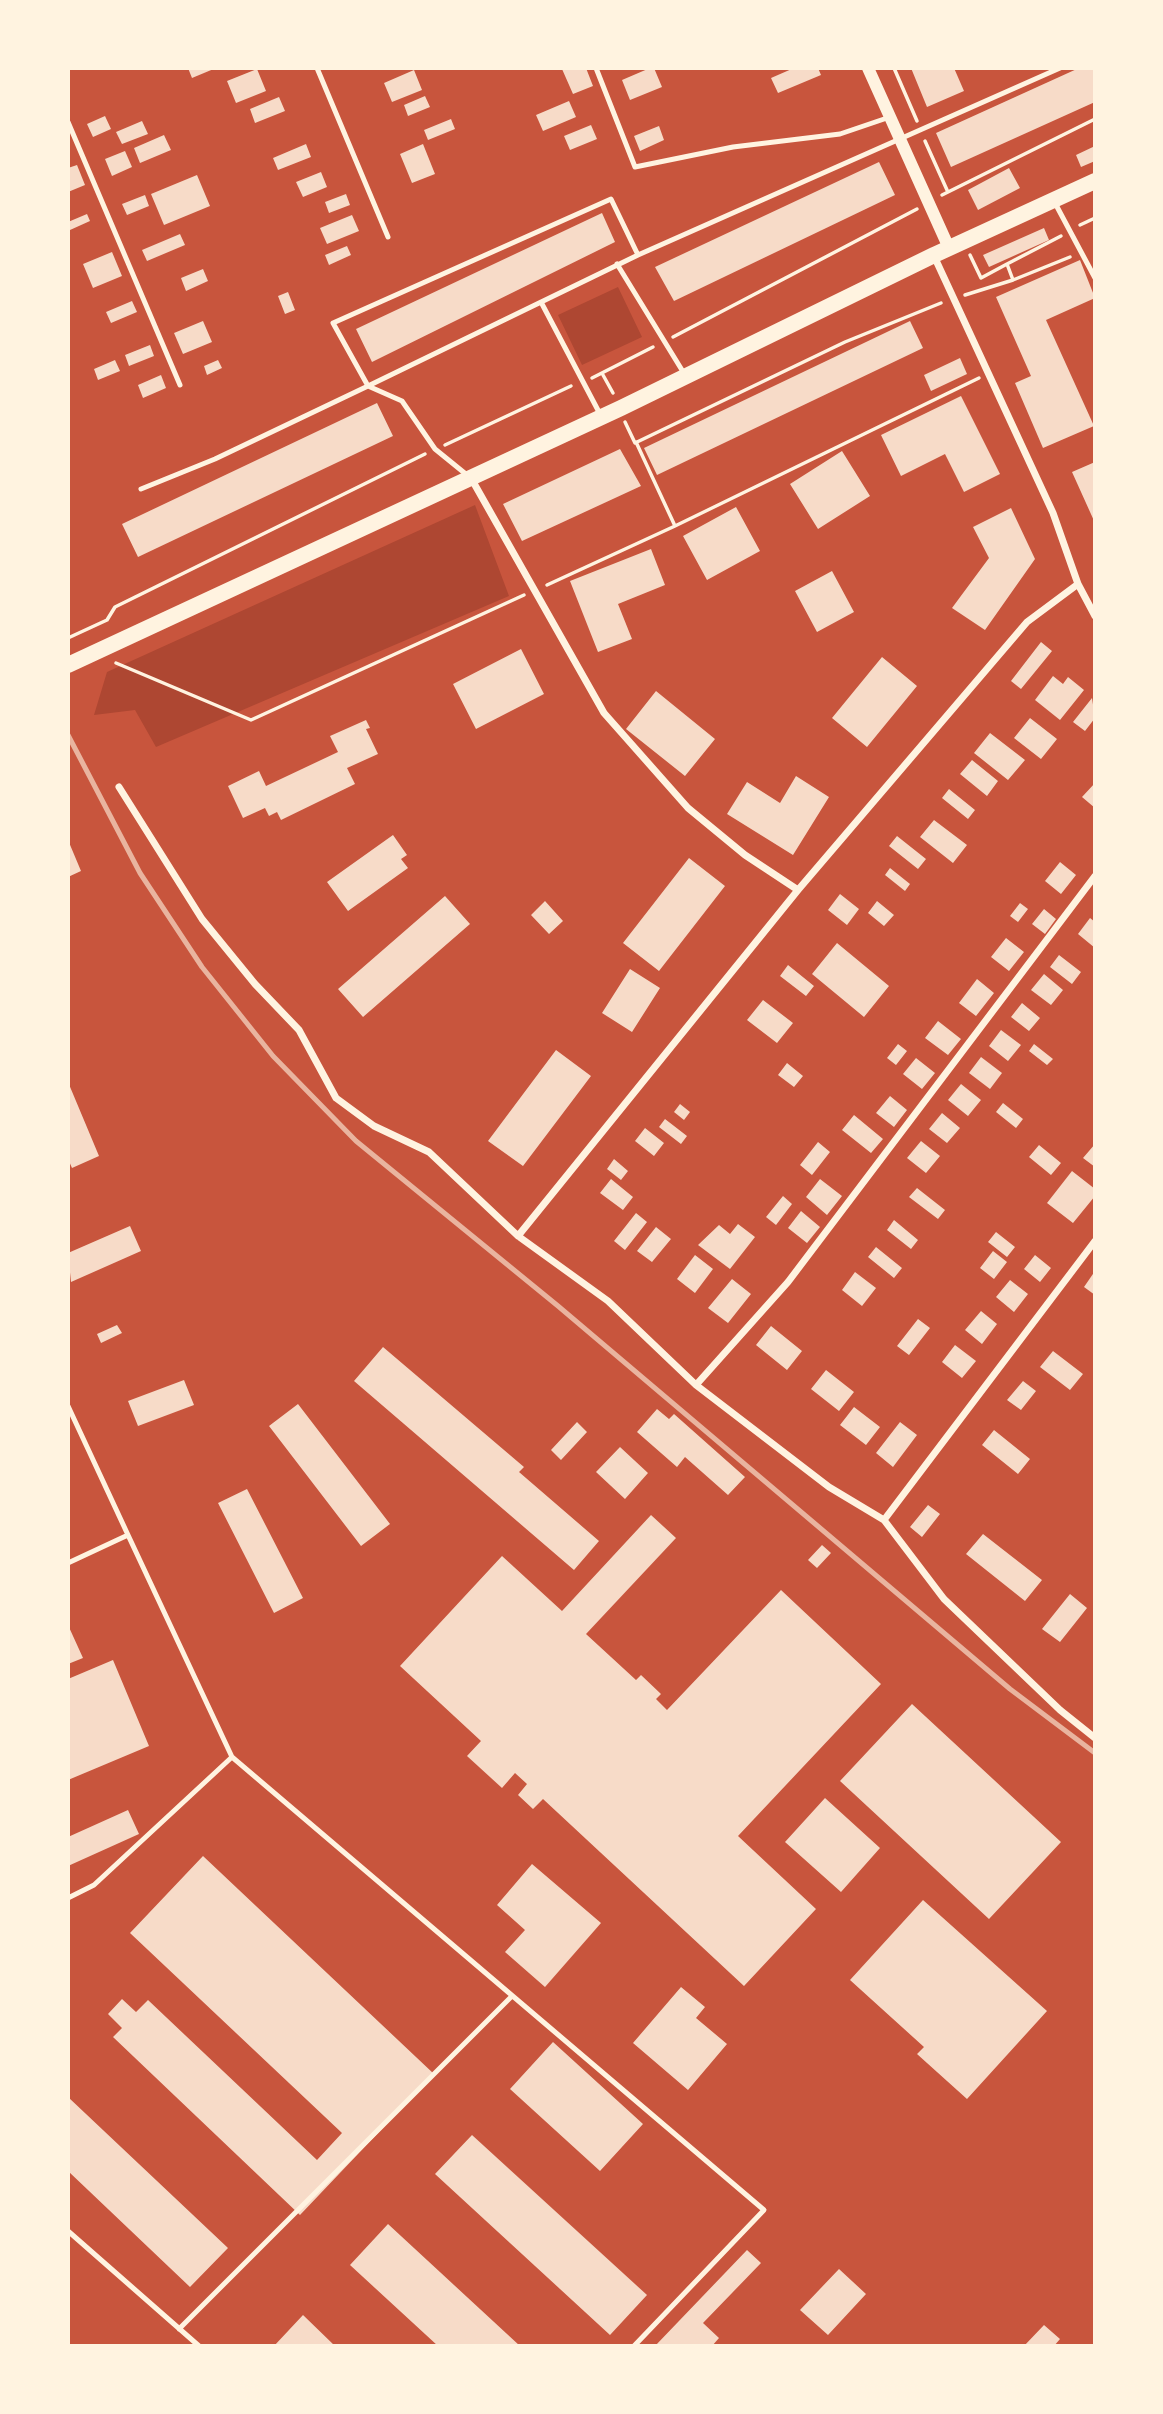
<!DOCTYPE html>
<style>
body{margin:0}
#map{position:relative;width:1163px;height:2414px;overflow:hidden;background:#c8553d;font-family:"Fira Sans",sans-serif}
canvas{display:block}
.frame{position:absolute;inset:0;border:70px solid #fff3e0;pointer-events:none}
</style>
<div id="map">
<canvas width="1163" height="2414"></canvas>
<div class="frame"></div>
</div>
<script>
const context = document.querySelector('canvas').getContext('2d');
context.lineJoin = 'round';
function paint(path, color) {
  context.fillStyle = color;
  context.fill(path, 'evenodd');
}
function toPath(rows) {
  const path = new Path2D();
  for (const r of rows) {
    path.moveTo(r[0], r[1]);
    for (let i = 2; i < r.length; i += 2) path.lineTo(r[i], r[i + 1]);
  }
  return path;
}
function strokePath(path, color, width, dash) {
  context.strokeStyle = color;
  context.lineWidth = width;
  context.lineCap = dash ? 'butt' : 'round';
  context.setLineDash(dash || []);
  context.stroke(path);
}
paint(toPath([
 [618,287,642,337,582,365,558,315],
 [475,505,509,596,156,747,135,710,94,715,107,672]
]), '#ae4732');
paint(toPath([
 [188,68,216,68,192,78],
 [586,68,593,86,573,94,562,69],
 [650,68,654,68,662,87,630,100,622,80],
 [794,68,818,68,821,75,778,93,771,78],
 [911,68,954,68,964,91,927,107],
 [1079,68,1095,68,1095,102,951,167,936,133],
 [257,69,266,91,236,103,227,81],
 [414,70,422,90,392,102,384,83],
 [425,96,430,107,408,116,404,105],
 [279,97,285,111,255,123,250,109],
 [569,101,576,117,543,131,536,115],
 [105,116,111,129,93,137,87,124],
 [451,119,455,129,428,140,424,130],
 [142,121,148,134,122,144,116,132],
 [591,125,597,139,570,150,564,136],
 [659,126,664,140,640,151,634,136],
 [164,135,171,150,140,163,134,148],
 [306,144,311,157,278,170,273,158],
 [423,144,435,174,412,183,400,154],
 [1095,146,1095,161,1081,167,1076,155],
 [125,151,132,167,112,176,105,159],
 [879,162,895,195,674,301,655,267],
 [77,165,85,185,68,192,68,168],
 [1009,168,1020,188,978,210,968,190],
 [321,172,327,187,303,197,296,182],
 [197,175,210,206,164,225,151,194],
 [346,194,350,205,329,213,325,202],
 [145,195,149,206,127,215,122,204],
 [602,213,615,242,372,362,356,329],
 [87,214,90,221,70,230,68,222],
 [352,215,359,231,327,244,320,228],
 [1044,228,1049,240,989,267,983,255],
 [180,234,185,245,147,261,142,250],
 [347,246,351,255,329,265,325,255],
 [112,252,122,276,93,288,83,264],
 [1080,260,1095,298,1046,320,1094,426,1043,448,1015,383,1031,376,996,297],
 [203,269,208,281,186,291,181,278],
 [288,292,295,310,285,314,278,296],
 [132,301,137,312,111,323,106,312],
 [203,321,212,342,183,354,174,333],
 [910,321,923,348,657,475,644,448],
 [150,345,154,356,129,366,125,355],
 [960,358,967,374,931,391,924,375],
 [115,360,120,371,98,380,94,369],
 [218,360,222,368,207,375,204,366],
 [161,375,166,388,143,398,138,385],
 [961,396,1000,474,964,492,945,454,901,476,881,435],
 [377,403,393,436,138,557,122,524],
 [620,449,641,486,522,541,503,504],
 [842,451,870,496,818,529,790,484],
 [1095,462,1095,523,1072,472],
 [736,507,760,551,707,580,683,536],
 [1011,508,1035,559,985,630,952,608,989,558,973,527],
 [651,549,665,585,618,604,632,639,598,652,570,581],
 [832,571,854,612,817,632,795,591],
 [1041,642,1052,651,1021,689,1011,681],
 [521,649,544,694,476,729,453,684],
 [882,657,917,686,867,747,832,718],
 [1053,676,1063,684,1068,677,1084,690,1060,720,1035,700],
 [656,691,715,739,685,776,626,729],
 [1092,698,1095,718,1085,731,1073,722],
 [1030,718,1057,739,1041,759,1014,738],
 [366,720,370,728,366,729,378,754,347,768,355,784,281,820,277,812,269,816,265,808,243,818,228,786,259,771,266,786,338,752,330,736],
 [990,733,1025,760,1008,780,974,753],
 [972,760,998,781,987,796,960,774],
 [796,776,829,797,793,855,727,814,747,782,780,803],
 [1095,783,1095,808,1082,797],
 [949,789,975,810,968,819,942,798],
 [934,820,967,845,953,863,920,837],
 [393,835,407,855,401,859,408,868,348,911,327,882],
 [897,836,926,859,918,869,889,846],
 [68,840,81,871,68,877],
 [689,858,725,886,659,971,623,943],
 [1060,862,1076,875,1061,894,1045,881],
 [890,868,910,884,905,891,885,875],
 [840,894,859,909,847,925,828,910],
 [445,896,470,924,363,1017,338,989],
 [545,901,563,921,549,934,531,915],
 [877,901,894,915,884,926,868,913],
 [1020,903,1028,909,1018,922,1010,916],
 [1044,909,1056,919,1045,934,1032,924],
 [1090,918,1095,922,1095,948,1078,934],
 [1006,938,1024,952,1009,971,991,957],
 [837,943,889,986,864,1017,812,974],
 [1059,955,1081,972,1072,984,1050,967],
 [788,965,814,986,806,996,780,976],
 [630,969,660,988,632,1032,602,1013],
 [1044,974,1063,990,1051,1005,1031,990],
 [977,979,994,993,976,1016,959,1003],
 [763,1000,793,1023,777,1043,747,1020],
 [1022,1003,1040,1018,1029,1031,1011,1017],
 [938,1021,961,1039,948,1055,925,1038],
 [1001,1030,1021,1045,1008,1061,989,1046],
 [898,1044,907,1051,896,1065,887,1058],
 [1034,1044,1053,1059,1047,1065,1029,1051],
 [556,1050,591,1076,523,1166,488,1141],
 [981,1057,1002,1073,990,1089,969,1073],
 [916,1058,935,1073,922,1089,903,1074],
 [787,1063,803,1076,794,1087,778,1075],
 [68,1082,99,1156,72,1168,68,1159],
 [961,1084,981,1100,968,1116,948,1100],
 [890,1096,907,1110,894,1127,876,1113],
 [1003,1103,1023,1119,1016,1128,996,1112],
 [680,1104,690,1112,684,1120,674,1112],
 [942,1113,960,1128,947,1143,929,1129],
 [854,1115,883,1139,871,1153,842,1130],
 [665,1119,687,1136,681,1144,659,1127],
 [645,1128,664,1143,654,1156,635,1141],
 [921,1141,940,1156,926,1173,907,1158],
 [818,1142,830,1152,812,1175,800,1165],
 [1095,1144,1095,1167,1083,1158],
 [1039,1145,1061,1163,1051,1175,1029,1157],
 [614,1159,628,1171,621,1180,607,1169],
 [1072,1171,1095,1189,1095,1196,1073,1223,1047,1203],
 [611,1179,633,1197,623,1210,600,1193],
 [820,1179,842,1196,827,1215,806,1197],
 [917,1188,945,1210,938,1219,909,1197],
 [783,1196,792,1204,776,1225,766,1217],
 [801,1211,820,1227,807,1243,788,1228],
 [636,1213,647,1222,625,1250,614,1241],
 [894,1220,918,1240,911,1249,887,1230],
 [738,1224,755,1237,730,1269,698,1245,719,1225,730,1234],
 [130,1226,141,1251,71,1282,68,1253],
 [656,1227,671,1239,652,1262,637,1251],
 [996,1232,1015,1247,1007,1257,988,1242],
 [876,1247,902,1268,894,1278,868,1257],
 [993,1251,1007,1262,994,1279,980,1268],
 [695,1255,713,1269,695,1293,677,1279],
 [1035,1255,1051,1268,1040,1282,1024,1269],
 [1095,1271,1095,1295,1084,1287],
 [855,1272,876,1288,862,1306,842,1290],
 [732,1279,751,1294,728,1323,708,1308],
 [1010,1280,1028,1294,1014,1312,996,1297],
 [981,1311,997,1324,982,1344,965,1330],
 [918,1319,930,1328,909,1355,897,1346],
 [117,1325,122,1333,101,1343,97,1334],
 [771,1326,802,1351,787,1370,756,1345],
 [955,1345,976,1361,962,1378,942,1362],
 [383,1347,524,1467,519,1472,599,1541,574,1570,354,1381],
 [1053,1351,1083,1374,1070,1390,1040,1367],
 [826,1370,854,1392,839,1411,811,1389],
 [184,1380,194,1405,138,1426,128,1401],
 [1023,1381,1036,1391,1021,1410,1007,1400],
 [298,1404,390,1524,361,1546,269,1426],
 [854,1407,880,1427,866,1445,840,1425],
 [657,1409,669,1419,674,1414,745,1477,728,1495,685,1457,677,1467,637,1432],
 [577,1422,587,1432,561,1460,551,1450],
 [900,1422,917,1435,893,1467,876,1453],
 [994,1430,1030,1459,1018,1474,982,1445],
 [620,1447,648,1473,625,1499,596,1472],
 [247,1489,303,1598,274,1613,218,1503],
 [928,1505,940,1514,922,1537,910,1527],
 [651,1515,676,1538,586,1634,636,1680,641,1675,661,1694,656,1699,667,1710,781,1590,881,1684,738,1836,816,1909,744,1986,543,1799,533,1809,518,1795,527,1784,515,1773,502,1788,467,1756,481,1741,400,1666,502,1556,562,1611],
 [983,1534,1042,1580,1025,1601,966,1554],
 [822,1545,831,1553,817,1568,808,1560],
 [1070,1594,1087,1608,1060,1642,1042,1629],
 [68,1625,83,1658,68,1664],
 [113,1660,149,1746,68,1780,68,1679],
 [912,1704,1061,1842,989,1919,840,1781],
 [825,1798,880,1848,841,1892,785,1842],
 [128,1810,139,1834,68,1866,68,1837],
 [203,1856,434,2074,300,2215,113,2037,122,2028,108,2014,122,1999,136,2012,148,2000,317,2160,342,2133,130,1933],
 [532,1864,601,1923,545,1987,505,1952,525,1930,497,1905],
 [923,1900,1047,2011,967,2099,917,2054,924,2047,850,1980],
 [681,1987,705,2007,696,2018,727,2044,688,2090,633,2043],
 [553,2042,643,2124,600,2171,510,2089],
 [68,2097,228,2248,190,2287,68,2171],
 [472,2135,647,2295,610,2335,435,2174],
 [388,2224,520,2346,438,2346,350,2265],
 [747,2250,761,2263,703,2323,719,2338,712,2346,655,2346],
 [839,2269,866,2294,828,2335,800,2310],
 [303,2315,335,2346,274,2346],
 [1044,2325,1060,2339,1054,2346,1024,2346]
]), '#f7dbc8');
strokePath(toPath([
 [894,68,917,121],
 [925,141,947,190],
 [942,195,1095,119],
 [1080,225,1095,218],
 [970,255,981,278,1007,264,1013,280,1070,257],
 [1007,264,1061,236],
 [965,295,1013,280],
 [673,337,917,209],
 [603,375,613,393],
 [592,378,653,347],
 [625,422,635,443,845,342,941,303],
 [636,442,675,526],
 [445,445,571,386],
 [547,585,675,526,979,378],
 [68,638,107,620,115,607,425,454],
 [116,663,251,720,524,595]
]), '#fff3e0', 3.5);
strokePath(toPath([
 [317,68,388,237],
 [596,68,635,167,733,147,840,134,890,117],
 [68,122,180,385],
 [1055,203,1095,278],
 [617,264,685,375],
 [541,302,600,414],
 [368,386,638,255],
 [368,386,402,401,435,449,467,475],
 [141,489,215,459,368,386,333,323,611,199,638,255,1060,68],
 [68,1406,128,1535],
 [68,1563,128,1535,232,1757,94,1885,68,1898],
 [232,1757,764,2210,634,2346],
 [68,2231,199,2346],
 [179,2329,512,1996]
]), '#fff3e0', 5);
strokePath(toPath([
 [934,256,1053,513,1078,584,1095,616],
 [471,478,604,713,688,808,745,855,798,890],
 [119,787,202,919,255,984,299,1030,336,1098,374,1126,429,1152,518,1236,608,1301,696,1385,829,1487,884,1520,944,1599,1060,1710,1095,1738],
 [518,1236,798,890,1027,622,1078,584],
 [696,1385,788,1282,1095,876],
 [884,1520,1095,1241]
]), '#fff3e0', 7);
strokePath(toPath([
 [868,68,949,248]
]), '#fff3e0', 12);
strokePath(toPath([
 [68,665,621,408,934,255,1095,181]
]), '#fff3e0', 16);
strokePath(toPath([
 [68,735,140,873,202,967,273,1056,356,1141,558,1306,1010,1689,1095,1753]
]), '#e9b49f', 5);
</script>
